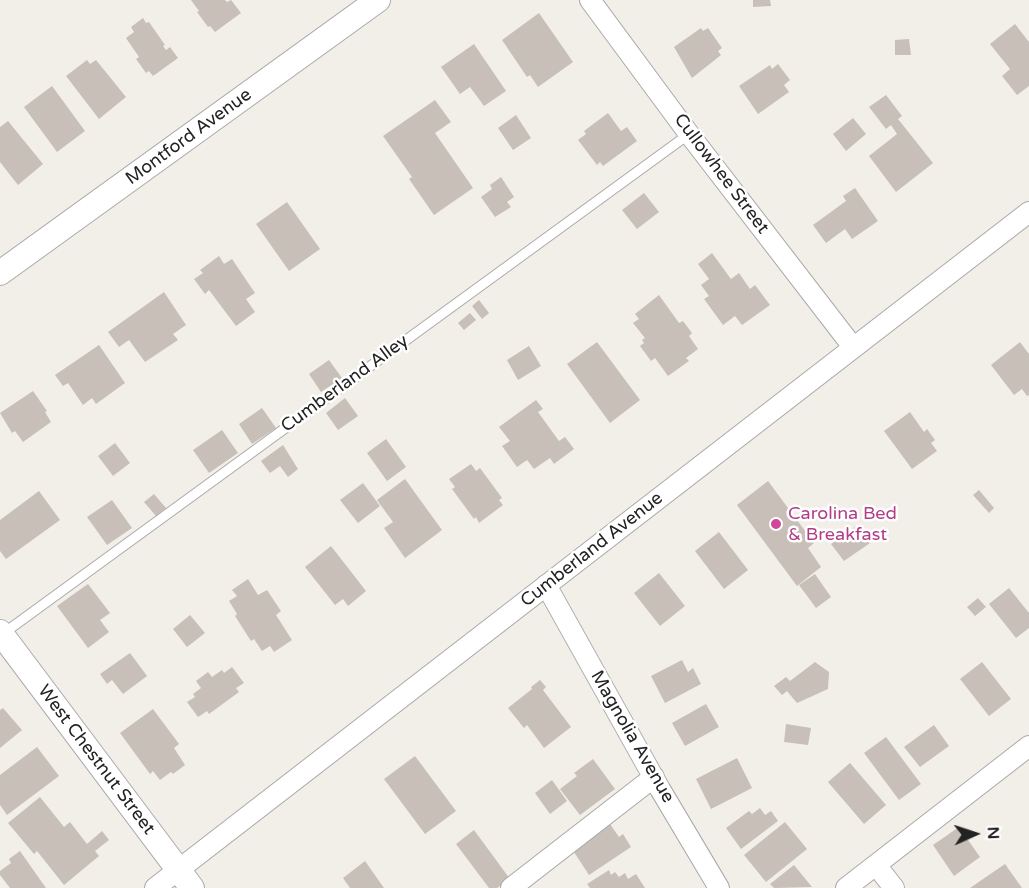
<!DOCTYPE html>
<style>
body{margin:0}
#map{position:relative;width:1029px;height:888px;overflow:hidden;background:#f2efe9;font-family:"Varela Round",sans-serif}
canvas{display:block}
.north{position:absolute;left:945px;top:804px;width:60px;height:60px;-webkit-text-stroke:4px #fff;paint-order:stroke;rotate:87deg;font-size:16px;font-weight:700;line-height:24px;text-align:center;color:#222}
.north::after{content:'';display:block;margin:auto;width:21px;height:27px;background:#222;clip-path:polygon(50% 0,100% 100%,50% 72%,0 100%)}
</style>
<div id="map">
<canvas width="1029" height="888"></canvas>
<div class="north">N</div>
</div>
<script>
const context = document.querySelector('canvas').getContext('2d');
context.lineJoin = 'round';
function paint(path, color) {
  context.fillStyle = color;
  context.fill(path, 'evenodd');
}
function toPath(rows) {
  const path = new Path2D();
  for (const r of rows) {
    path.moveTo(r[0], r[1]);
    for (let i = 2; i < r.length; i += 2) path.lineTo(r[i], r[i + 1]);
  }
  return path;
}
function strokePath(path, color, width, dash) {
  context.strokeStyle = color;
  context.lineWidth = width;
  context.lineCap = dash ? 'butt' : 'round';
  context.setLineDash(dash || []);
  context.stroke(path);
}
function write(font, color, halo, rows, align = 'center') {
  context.font = font + ' "Varela Round",sans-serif';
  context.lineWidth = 5;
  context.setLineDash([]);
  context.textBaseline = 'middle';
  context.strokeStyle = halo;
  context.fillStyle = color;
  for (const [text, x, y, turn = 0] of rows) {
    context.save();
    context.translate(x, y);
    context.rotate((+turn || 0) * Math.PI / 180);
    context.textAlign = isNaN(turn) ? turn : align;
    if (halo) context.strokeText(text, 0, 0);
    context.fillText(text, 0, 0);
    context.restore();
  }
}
paint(toPath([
 [191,0,225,0,227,2,231,0,241,13,215,32,210,26,208,27,197,12,199,11],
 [753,0,770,0,771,6,753,7],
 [539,13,573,62,538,87,530,75,527,77,502,40],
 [143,18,146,23,149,22,165,45,163,46,166,50,170,47,178,58,153,76,149,71,146,73,136,59,139,57,126,38,134,32,131,27],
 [1015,24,1029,42,1029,86,1017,95,1002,76,1010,69,990,44],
 [701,28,703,31,708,28,722,48,718,51,721,55,692,78,674,47],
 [909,39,911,55,895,55,895,40],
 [474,44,506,91,484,106,470,87,460,94,441,67],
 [87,60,90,64,96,60,126,97,99,119,66,76],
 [778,64,790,80,784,85,789,92,758,114,739,86,770,65,772,69],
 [52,86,85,131,57,152,24,107],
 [886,95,902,116,898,119,933,163,896,192,869,156,897,134,891,125,886,129,869,107],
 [435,100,451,122,435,133,473,188,434,215,409,179,412,177,383,136],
 [608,113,621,131,627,127,637,141,603,166,600,162,597,165,578,140,586,134,584,131],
 [516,115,531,138,513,150,498,128],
 [853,118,866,134,846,151,833,134],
 [8,121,43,164,18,185,0,162,0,127],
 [501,177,514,197,507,202,511,207,495,217,481,197,492,189,490,185],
 [855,188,878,221,852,239,845,229,826,243,813,225,846,201,843,196],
 [644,193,659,212,637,229,622,210],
 [287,202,320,249,289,271,256,224],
 [712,253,731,279,739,273,750,289,755,285,770,305,742,325,735,316,723,325,704,299,709,296,701,285,709,279,698,264],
 [219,256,224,264,232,259,255,293,246,299,255,312,236,326,209,290,205,294,194,279,203,273,200,270],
 [164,292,186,325,173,334,178,340,145,362,129,340,119,347,108,332],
 [659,295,679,323,683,321,692,333,689,336,698,349,686,358,689,361,668,376,655,358,651,361,640,346,644,343,642,340,645,338,633,323,639,319,635,314],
 [479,300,489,313,482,319,472,306],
 [470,313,476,320,464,330,458,323],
 [597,342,640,400,610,423,567,364],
 [1020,342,1029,354,1029,395,1027,396,1022,389,1014,395,991,365],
 [99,345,125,383,96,404,92,398,83,405,68,383,63,386,55,375],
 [529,346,541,366,518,380,507,360],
 [329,360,342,378,321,392,309,374],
 [33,391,47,411,45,412,51,422,23,442,15,431,12,433,0,413],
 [345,398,358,416,338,430,326,413],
 [536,400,543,409,538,412,559,441,565,437,574,449,554,464,550,458,534,469,527,460,517,467,502,446,510,441,499,427],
 [262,408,276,428,252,444,239,424],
 [910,412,924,432,927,429,935,440,931,443,937,451,912,469,884,431],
 [222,430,238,453,209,473,193,450],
 [386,439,406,467,387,481,367,453],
 [115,443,130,463,113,476,98,456],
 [283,445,298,469,288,477,280,466,270,473,261,461],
 [471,464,476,471,480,468,502,498,499,500,503,505,479,523,476,517,474,519,452,489,455,487,449,479],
 [405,479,442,530,405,558,384,528,393,522,377,500],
 [768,481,814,543,808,548,821,567,797,586,737,505],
 [363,483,380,506,358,523,340,500],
 [979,490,994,508,989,513,973,495],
 [39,491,60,520,6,559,0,551,0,520],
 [154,494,166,508,156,516,144,502],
 [112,500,132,528,107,545,87,517],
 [858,525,870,543,844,561,831,544],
 [719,532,748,570,724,589,695,551],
 [331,546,366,591,348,606,343,599,335,605,305,567],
 [659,573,685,606,660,626,634,593],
 [815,574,831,597,816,608,799,585],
 [248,579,258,595,267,590,281,611,276,615,292,640,274,652,270,646,262,651,254,639,251,641,235,616,237,614,229,601,237,596,232,590],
 [88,584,110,613,100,620,109,632,88,648,57,606],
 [1009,588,1029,613,1029,628,1016,638,989,604],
 [978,598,986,607,975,616,967,607],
 [190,615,205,633,187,647,173,629],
 [130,653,147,676,123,694,112,680,107,684,100,674],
 [682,660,688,672,693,668,701,684,665,703,651,676],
 [815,662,829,672,828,689,797,703,787,691,782,695,774,686,786,677,790,681],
 [982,662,1011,699,989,716,960,679],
 [232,667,244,683,236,688,239,692,209,714,207,711,198,717,187,702,195,697,193,694,201,688,196,681,208,672,212,677,222,670,224,673],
 [540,680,546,687,543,690,571,727,544,748,527,725,524,728,508,708,532,689,531,687],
 [706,704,719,727,685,746,672,723],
 [3,708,22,730,0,748,0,710],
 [153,709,179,744,174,748,185,765,173,774,171,772,160,780,153,771,150,774,120,733],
 [786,724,811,728,808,745,784,742],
 [934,725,949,746,920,767,904,747],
 [886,737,921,784,899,800,864,753],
 [37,747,59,776,7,815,0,805,0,775],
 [415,756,456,811,425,834,384,779],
 [737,758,752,788,711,809,696,779],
 [593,759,615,789,580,815,560,789,577,776,574,773],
 [850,763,886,805,864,824,828,782],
 [552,780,567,801,550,814,535,793],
 [40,797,64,827,70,822,87,844,102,831,109,840,95,851,99,856,64,885,37,851,34,854,8,823],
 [760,808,765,815,771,811,778,821,741,849,726,828,749,811,752,814],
 [785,822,807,849,766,882,744,855],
 [610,824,619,837,623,834,631,847,589,875,572,849],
 [959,827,980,857,954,876,933,845],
 [474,830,510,879,497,888,489,888,456,844],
 [20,851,46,888,10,888,0,875,0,871,11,863,9,859],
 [365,861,384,888,350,888,343,878],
 [1005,864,1022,888,970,888],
 [794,865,812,887,774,888,770,884],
 [609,870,611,875,615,872,619,877,625,873,628,879,636,874,645,888,590,888,587,884]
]), '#c7bfb8');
const service = toPath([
 [4,633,689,134]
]);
const minor = toPath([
 [590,0,689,134,853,347],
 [546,585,660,789,719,888],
 [876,865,894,888],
 [155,888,1029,212],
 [511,888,654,777],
 [846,888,1029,746]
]);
const tertiary = toPath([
 [0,273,378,0],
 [0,632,192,888]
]);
strokePath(service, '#a9a9a9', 11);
strokePath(minor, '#a9a9a9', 22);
strokePath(tertiary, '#a9a9a9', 26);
strokePath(service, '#fff', 9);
strokePath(minor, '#fff', 20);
strokePath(tertiary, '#fff', 24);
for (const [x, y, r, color] of [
 [776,524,6,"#d1479c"]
]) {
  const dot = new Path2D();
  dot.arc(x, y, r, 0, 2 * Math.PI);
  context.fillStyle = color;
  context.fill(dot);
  strokePath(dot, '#fff', 2);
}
write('18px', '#222', '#fff', [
 ["Montford Avenue",189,137,-36],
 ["Cullowhee Street",721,174,53],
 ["Cumberland Alley",345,384,-36],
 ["Cumberland Avenue",592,550,-38],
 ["Magnolia Avenue",632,737,60],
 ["West Chestnut Street",96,760,53]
]);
write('18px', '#b23c85', '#fff', [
 ["Carolina Bed",788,514],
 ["& Breakfast",788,535]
], 'left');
</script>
